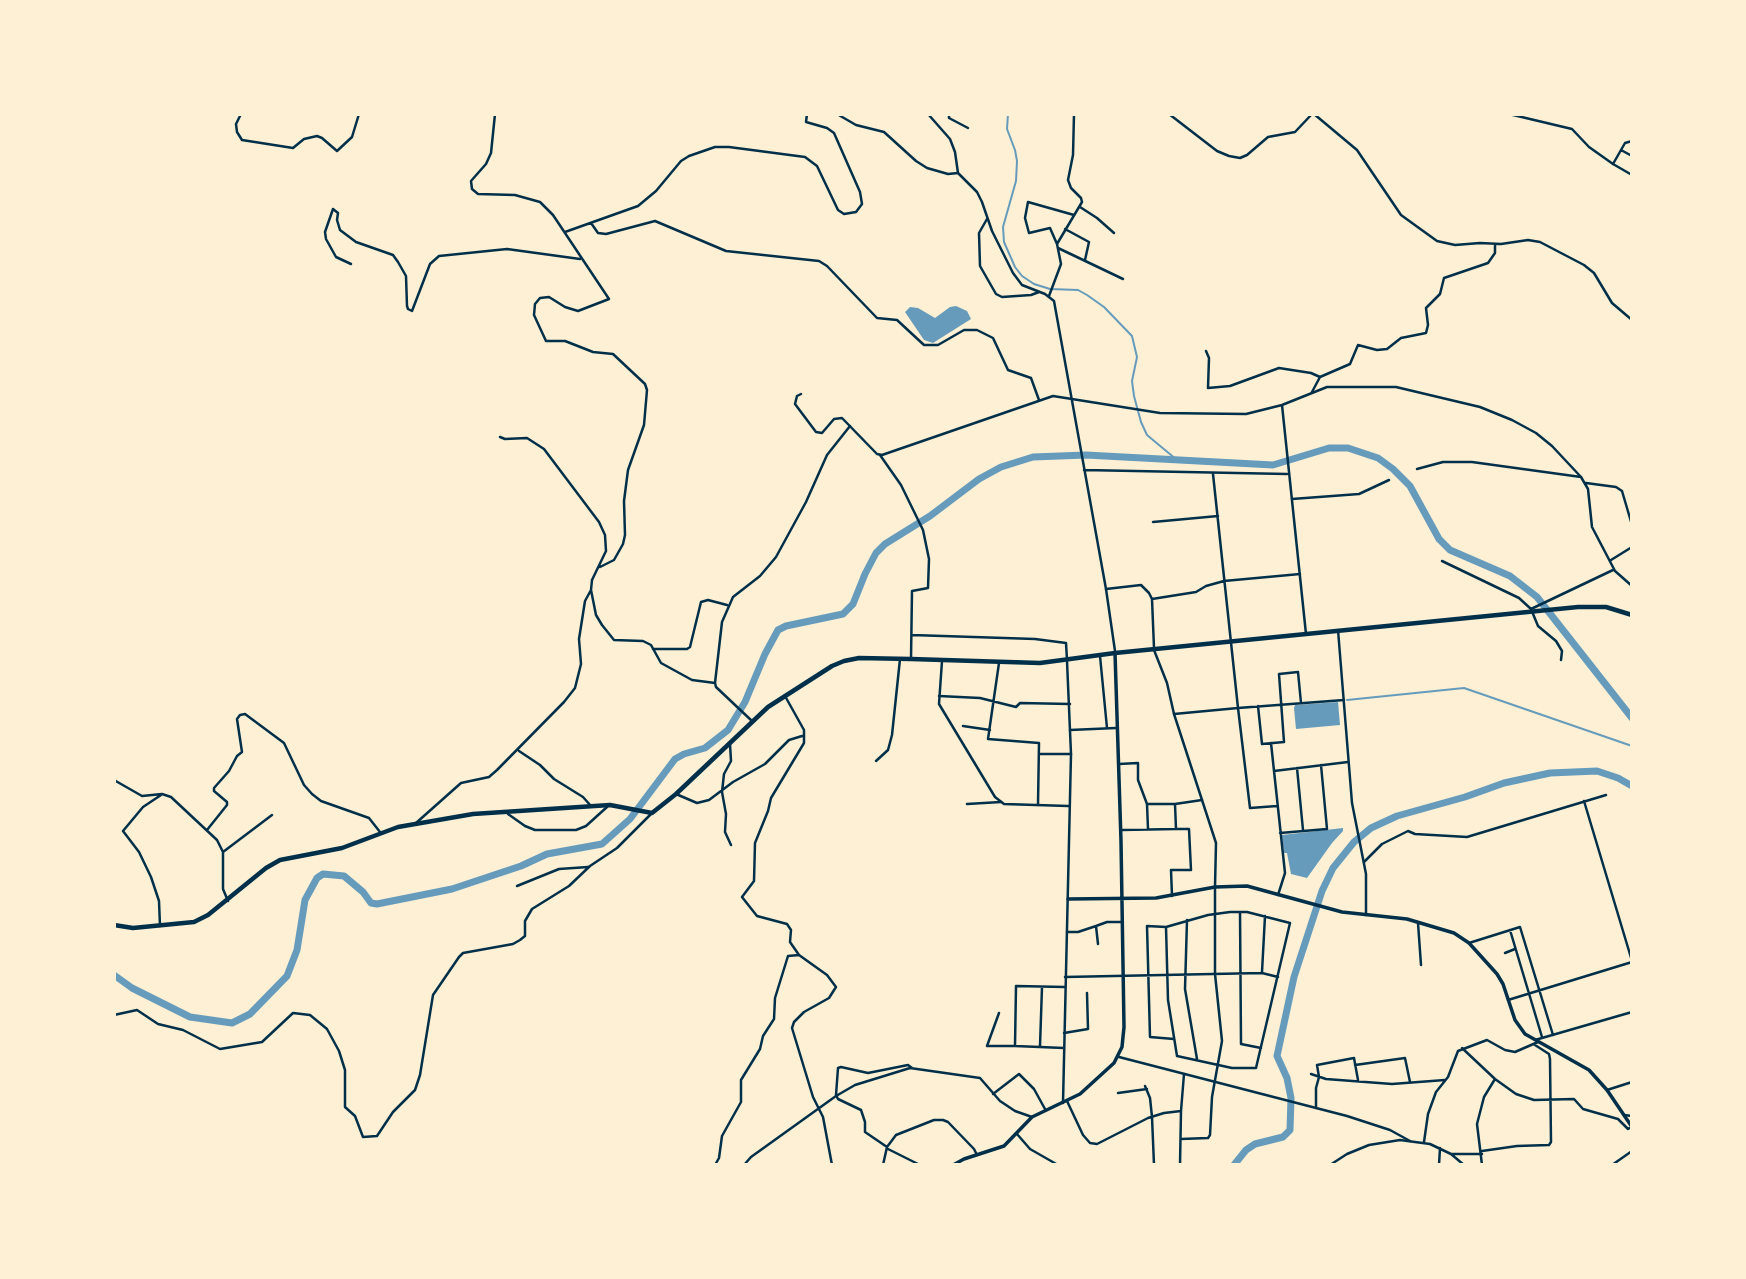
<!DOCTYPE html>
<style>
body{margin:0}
#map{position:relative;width:1746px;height:1279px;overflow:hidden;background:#fdf0d5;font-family:Roboto,sans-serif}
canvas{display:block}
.frame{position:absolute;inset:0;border:116px solid #fdf0d5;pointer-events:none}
</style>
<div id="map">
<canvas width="1746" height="1279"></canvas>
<div class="frame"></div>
</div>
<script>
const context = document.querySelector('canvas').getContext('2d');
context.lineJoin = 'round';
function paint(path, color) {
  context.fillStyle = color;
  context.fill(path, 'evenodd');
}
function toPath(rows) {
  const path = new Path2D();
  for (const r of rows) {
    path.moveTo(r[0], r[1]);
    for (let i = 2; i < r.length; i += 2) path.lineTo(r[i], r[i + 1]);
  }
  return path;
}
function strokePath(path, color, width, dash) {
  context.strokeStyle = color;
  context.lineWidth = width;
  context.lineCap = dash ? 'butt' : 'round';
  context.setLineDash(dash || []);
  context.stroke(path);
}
paint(toPath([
 [956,306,967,311,971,319,933,343,924,340,905,312,910,307,918,308,935,318,950,307],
 [1338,702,1340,725,1296,729,1294,708,1295,705],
 [1343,828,1343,831,1332,843,1307,878,1291,874,1287,853,1284,853,1282,835]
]), '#669bbc');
strokePath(toPath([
 [1008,114,1007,129,1015,150,1017,161,1016,181,1003,227,1004,242,1015,267,1022,276,1034,284,1050,289,1078,290,1087,295,1104,307,1132,336,1137,357,1132,381,1134,396,1141,422,1147,435,1177,460],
 [1347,700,1464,688,1632,746]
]), '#669bbc', 2);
strokePath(toPath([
 [114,975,132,988,190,1017,232,1023,250,1014,287,976,297,950,305,900,317,878,323,874,344,876,363,892,371,903,377,904,452,889,521,866,547,854,602,844,630,819,675,759,684,754,705,748,728,730,745,702,765,654,778,630,786,626,843,614,853,604,865,574,876,553,885,544,930,516,979,479,1001,467,1033,457,1086,455,1273,465,1329,448,1348,448,1378,458,1393,469,1410,486,1439,539,1450,550,1510,576,1537,597,1632,718],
 [1234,1165,1246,1150,1255,1144,1283,1137,1290,1130,1291,1098,1287,1078,1277,1056,1294,977,1322,891,1333,868,1354,842,1371,828,1397,816,1465,797,1504,783,1550,773,1597,771,1618,778,1632,786]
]), '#669bbc', 7);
strokePath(toPath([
 [241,114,236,124,237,132,242,140,293,148,304,139,317,136,322,138,337,151,352,137,359,114],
 [495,114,491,153,486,164,471,181,472,189,478,194,515,195,540,202,553,215,609,299,578,311,565,307,549,297,540,298,535,304,534,315,546,341,565,341,593,352,613,354,645,384,647,390,644,425,628,470,624,501,625,535,623,544,614,560,600,567],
 [837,114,856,125,884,132,916,161,927,168,948,174,958,173],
 [949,114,949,118,968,128],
 [1169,114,1217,151,1229,156,1240,158,1247,155,1268,137,1295,132,1312,114],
 [1314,114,1357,150,1401,215,1437,241,1455,245,1480,243,1501,244,1528,240,1540,242,1584,265,1594,273,1612,303,1632,320],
 [1509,114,1572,129,1589,147,1613,164,1625,143,1632,141],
 [1621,150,1632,156],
 [1080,207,1097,218,1114,233],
 [987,219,979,233,980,266,996,294,1002,297,1031,295,1039,292],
 [591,223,598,233,606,234,655,221,726,251,819,261,827,266,877,318,897,320,924,345,938,345,964,330,977,330,993,338,1008,370,1031,378,1039,400],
 [1065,229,1089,242,1085,260],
 [565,232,638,206,656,191,681,161,689,156,715,147,729,147,805,157,817,166,838,210,844,214,856,212,862,204,860,192,834,133,827,128,806,122,807,114],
 [1057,244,1050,228,1029,233,1025,218,1028,202,1074,215],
 [1058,248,1123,279],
 [351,264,336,257,326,239,325,232,333,209,338,213,337,220,340,230,356,242,393,255,398,262,406,276,407,306,408,309,412,311,430,264,439,256,507,249,580,259],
 [1049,296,1061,264,1057,244,1082,202,1081,198,1071,188,1068,180,1073,155,1074,114],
 [1206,351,1209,358,1208,388,1230,386,1279,368,1311,373,1320,377],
 [1312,392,1320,377,1350,364,1358,345,1377,350,1387,349,1401,338,1426,333,1428,325,1426,308,1440,294,1444,278,1488,263,1495,253,1495,246],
 [880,455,901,485,923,530,929,559,928,588,912,591,911,659],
 [1417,469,1443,462,1472,462,1581,477,1588,489,1592,527,1615,571,1632,586],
 [1586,483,1616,487,1622,491,1632,525],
 [1292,499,1359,494,1389,480],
 [1153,522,1218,516],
 [1611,560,1632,547],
 [1442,561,1519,598,1531,609,1538,626,1556,641,1562,651,1561,660],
 [1106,589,1141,585,1149,593,1152,599,1196,592,1206,586,1224,581,1300,574],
 [591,590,596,615,602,625,614,640,643,641,651,645,661,663,692,680,715,683],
 [1152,599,1154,648],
 [1531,609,1613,570],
 [912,635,1035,639,1066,643,1067,660],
 [653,649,687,649,690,647,701,602,708,600,727,605],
 [1100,656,1107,728],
 [999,663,988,739,1039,743,1038,805],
 [785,696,804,730,804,743,771,798,768,811,755,843,754,881,742,897,757,916,787,924,791,930,790,942,799,955,827,975,836,987,829,998,804,1012,794,1022,792,1028,813,1097,823,1117,832,1165],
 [939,696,980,698,1016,707,1020,703,1070,704],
 [1258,706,1262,744,1284,742,1279,674,1298,672,1301,703],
 [1174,714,1238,708,1213,474],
 [752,721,716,687,715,683,722,622,733,597,760,576,776,557,806,502,827,455,850,426],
 [963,726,990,730],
 [1070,730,1116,728],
 [1271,743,1285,873,1278,895],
 [730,744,731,761,724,774,722,792,726,814,725,832,731,845],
 [519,751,540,765,554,779,583,797,591,806],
 [1039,754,1071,754],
 [876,761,888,750,892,735,900,659],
 [1119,764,1138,763,1138,780,1147,804,1148,829],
 [1297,768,1303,830],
 [1274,771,1348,762],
 [114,780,142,796,162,794,171,797,217,840,223,852,223,889,228,901],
 [676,794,697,803,709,800,733,782,765,764,789,740,802,736],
 [1584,801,1632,961],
 [967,804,1001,802],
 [1147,804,1175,804,1202,800],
 [1277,806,1250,808,1238,708,1344,700],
 [508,814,525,826,535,830,576,830,586,826,607,807],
 [416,823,461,783,489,777,497,770,564,702,575,688,581,664,579,639,585,601,591,590,592,580,606,551,605,535,599,522,544,449,527,438,505,439,500,437],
 [207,830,227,805,227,802,214,791,214,788,229,771,237,756,242,752,237,719,240,715,245,714,284,743,304,785,312,794,321,801,369,818,380,832],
 [1121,830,1176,829,1175,804],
 [1280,833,1327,829,1321,765],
 [223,852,272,815],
 [1364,862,1382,844,1408,831,1415,834,1467,837,1606,795],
 [517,886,559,869,588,867],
 [1172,896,1171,870,1191,870,1189,829,1176,829],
 [1240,912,1241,1044,1261,1048],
 [1187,920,1185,989,1197,1059],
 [1418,923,1421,965],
 [160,926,159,901,151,877,139,852,123,831,143,807,161,795],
 [1166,927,1168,1000,1177,1056,1232,1068,1256,1068,1290,923,1247,912,1230,912,1208,915,1166,927,1147,926,1150,1037,1174,1039],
 [1510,930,1542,1037],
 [1067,932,1078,932,1096,926],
 [1469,943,1520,927,1553,1035],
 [1098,944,1096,926,1107,922,1122,922],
 [1505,953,1515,949],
 [1262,972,1265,916],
 [1065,977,1262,973,1278,977],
 [1508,1000,1632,962],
 [999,1013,987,1046,1015,1046],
 [114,1015,137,1010,158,1024,183,1030,220,1049,262,1042,293,1013,310,1015,327,1029,339,1051,345,1070,345,1107,355,1116,363,1137,377,1136,393,1112,415,1090,420,1075,433,995,459,957,463,953,513,944,520,940,525,936,525,921,532,909,569,886,590,866,617,848,652,813],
 [1064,1033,1088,1029,1087,993],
 [1040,1046,1042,987],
 [1064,1048,1015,1046,1016,986,1065,987],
 [1462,1048,1495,1079,1516,1094,1534,1100,1574,1099,1583,1109,1618,1119,1628,1129,1632,1127],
 [1355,1065,1405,1058,1410,1082],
 [1311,1074,1326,1079,1392,1084,1445,1080],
 [1145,1086,1150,1098,1152,1117,1154,1165],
 [1607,1090,1632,1082],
 [1118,1093,1147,1089],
 [993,1094,1019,1074,1034,1089,1045,1109],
 [1067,1101,1083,1135,1090,1143,1097,1144,1148,1118,1164,1113,1181,1111,1184,1074],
 [1316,1108,1316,1088,1319,1077,1317,1065,1354,1058,1358,1080],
 [1624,1115,1632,1116],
 [1017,1134,1030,1149,1058,1165],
 [1181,1139,1208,1138,1210,1135,1212,1097,1222,1041,1215,974,1215,887],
 [1424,1142,1428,1114,1436,1092,1448,1077,1458,1051,1487,1040,1505,1050,1515,1052,1538,1042],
 [887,1147,865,1132,865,1122,861,1110,838,1099,836,1095,838,1068,841,1067,868,1073,908,1065,912,1068],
 [888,1149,918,1164],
 [1482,1151,1517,1146,1549,1145,1551,1142,1550,1059,1549,1054,1535,1045],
 [1451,1154,1482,1154],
 [715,1165,719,1158,722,1136,741,1102,741,1080,760,1049,763,1036,774,1019,775,998,788,956,799,955],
 [744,1165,751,1157,836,1096,855,1085,910,1068,980,1078,1000,1101,1015,1111,1032,1117],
 [883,1165,887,1147,896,1135,934,1120,943,1120,948,1122,974,1149,977,1155],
 [1180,1165,1181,1111],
 [1330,1165,1347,1154,1369,1145,1400,1140,1430,1144,1451,1154,1464,1165],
 [1439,1165,1440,1148],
 [1482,1165,1477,1124,1484,1097,1495,1079],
 [1612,1165,1632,1151]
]), '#003049', 2.5);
strokePath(toPath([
 [928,114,950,139,955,152,958,173,977,192,982,202,992,231,1013,273,1022,285,1045,294,1054,301,1106,589,1115,651],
 [1613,164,1632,175],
 [801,394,797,396,795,404,816,432,822,433,834,419,842,418,877,454,882,455,1053,396,1160,413,1246,414,1282,405,1327,387,1396,387,1480,407,1512,420,1536,433,1552,446,1581,477],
 [1282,405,1306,634],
 [1084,470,1287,474],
 [1338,630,1352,803,1366,874,1366,915],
 [1154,650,1167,683,1174,714,1216,843,1215,887],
 [942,661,939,704,995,797,1004,804,1068,806],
 [1535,1040,1632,1012],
 [1119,1057,1347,1116,1390,1130,1410,1141],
 [1063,1103,1071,754,1067,661]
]), '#003049', 2.5);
strokePath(toPath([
 [1068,899,1156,898,1215,887,1247,886,1342,912,1407,919,1454,933,1469,943,1497,974,1503,984,1515,1020,1525,1034,1589,1070,1607,1090,1632,1127],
 [953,1165,964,1159,1004,1146,1032,1117,1080,1094,1114,1063,1122,1047,1124,1027,1121,841,1115,653]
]), '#003049', 3.5);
strokePath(toPath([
 [114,925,133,928,194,922,208,915,266,868,280,860,342,848,398,827,473,814,610,805,652,813,676,794,768,707,832,666,844,661,859,658,911,659,1040,663,1115,653,1578,607,1606,607,1632,615]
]), '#003049', 4.5);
</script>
